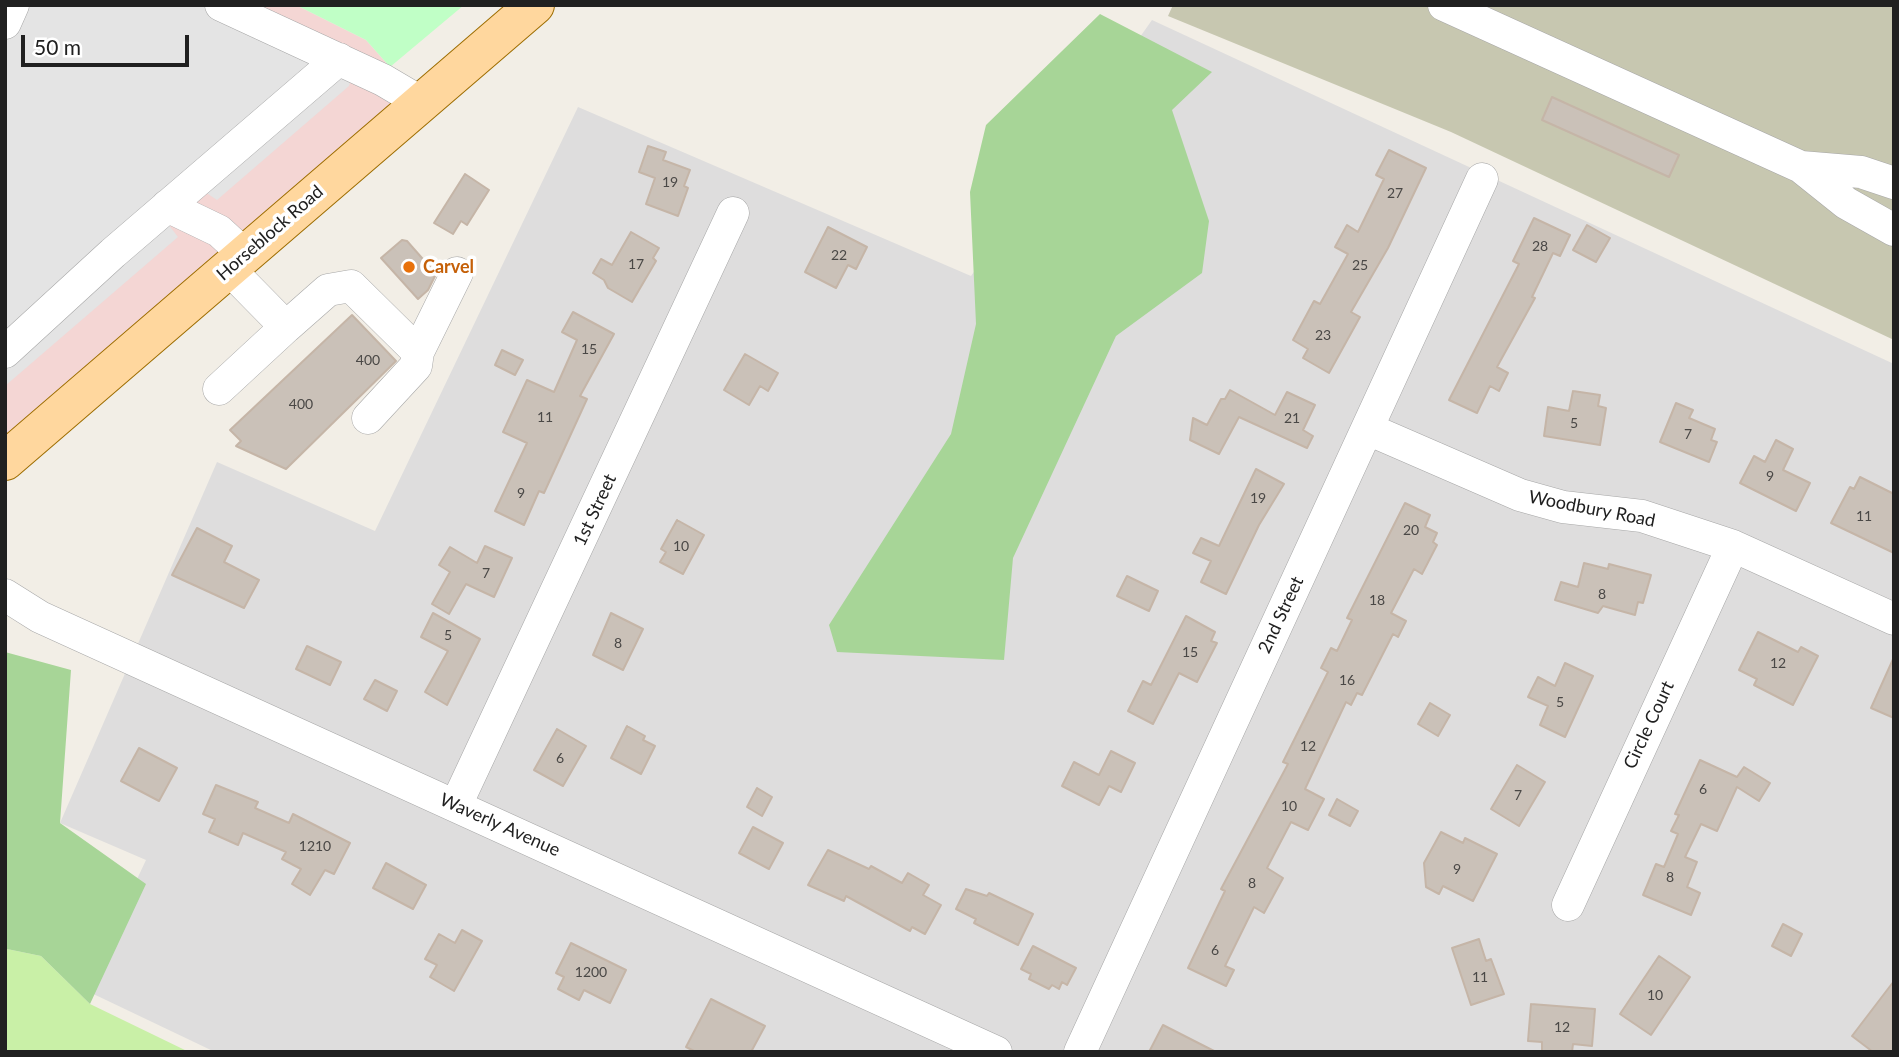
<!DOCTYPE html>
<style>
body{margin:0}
#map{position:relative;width:1899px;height:1057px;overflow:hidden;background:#f2eee6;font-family:Lato,sans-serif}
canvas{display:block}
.frame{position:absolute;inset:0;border:7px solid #202020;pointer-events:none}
.scale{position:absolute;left:21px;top:35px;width:168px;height:32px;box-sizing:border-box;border:4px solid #202020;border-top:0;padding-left:9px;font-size:21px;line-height:24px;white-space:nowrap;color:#202020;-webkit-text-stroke:5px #fff;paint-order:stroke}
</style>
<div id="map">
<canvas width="1899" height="1057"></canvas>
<div class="frame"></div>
<div class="scale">50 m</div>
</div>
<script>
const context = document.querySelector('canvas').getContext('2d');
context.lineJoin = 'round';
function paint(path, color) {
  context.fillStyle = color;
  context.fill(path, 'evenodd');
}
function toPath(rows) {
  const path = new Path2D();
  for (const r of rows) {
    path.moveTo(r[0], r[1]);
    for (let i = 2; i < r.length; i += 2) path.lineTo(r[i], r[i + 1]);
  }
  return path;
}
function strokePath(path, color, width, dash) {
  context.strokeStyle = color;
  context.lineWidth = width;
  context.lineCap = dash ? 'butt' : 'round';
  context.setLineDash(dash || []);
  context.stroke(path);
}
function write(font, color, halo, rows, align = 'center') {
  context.font = font + ' Lato,sans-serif';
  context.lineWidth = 7;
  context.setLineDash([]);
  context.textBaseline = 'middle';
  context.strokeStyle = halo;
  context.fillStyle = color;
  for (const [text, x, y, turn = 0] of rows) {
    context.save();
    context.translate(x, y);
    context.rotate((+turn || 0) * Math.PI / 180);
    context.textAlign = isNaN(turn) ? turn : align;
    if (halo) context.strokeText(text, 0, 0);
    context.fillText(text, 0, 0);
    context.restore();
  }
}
paint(toPath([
 [1152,20,1894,364,1894,1052,215,1052,85,990,146,860,60,823,217,462,375,531,578,107,971,276]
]), '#dedddd');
paint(toPath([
 [5,5,296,5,366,40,422,103,5,461]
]), '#f4d6d4');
paint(toPath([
 [1173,5,1894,5,1894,340,1451,132,1168,16]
]), '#c7c7b0');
paint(toPath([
 [7,949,41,956,90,1004,189,1052,5,1052]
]), '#c9f0a7');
paint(toPath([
 [1100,14,1212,72,1172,110,1209,221,1202,273,1116,336,1013,558,1004,660,837,652,829,625,951,434,976,324,970,192,986,125],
 [5,652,71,670,60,823,146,884,90,1004,41,956,7,949,5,952]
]), '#a7d597');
paint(toPath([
 [296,5,464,5,390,67,366,40]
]), '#c0ffc6');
paint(toPath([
 [5,5,257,5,358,54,349,86,217,200,205,192,168,224,178,237,5,386]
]), '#e4e4e4');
const building = toPath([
 [1552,97,1679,155,1669,177,1542,120,1552,97],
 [648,146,666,152,663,160,690,170,684,186,688,188,678,216,646,204,655,178,639,172,648,146],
 [1389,150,1426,168,1388,248,1351,312,1360,317,1329,373,1303,358,1308,349,1293,340,1314,301,1320,304,1348,254,1335,247,1347,225,1358,232,1384,179,1376,175,1389,150],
 [465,174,489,190,467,225,461,221,453,234,434,223,465,174],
 [1534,218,1570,235,1560,256,1553,253,1532,297,1535,298,1497,367,1508,373,1499,391,1490,386,1477,413,1449,400,1519,264,1513,261,1534,218],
 [1587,225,1610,238,1596,262,1573,250,1587,225],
 [828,227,867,247,856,269,848,265,836,288,805,272,828,227],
 [631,232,659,248,653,258,656,261,632,302,608,288,604,280,593,273,601,259,612,265,631,232],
 [402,240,407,241,436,274,428,290,418,299,381,258,402,240],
 [573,312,614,334,580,396,587,399,544,493,539,491,524,525,495,511,527,443,503,432,527,380,554,392,577,340,562,332,573,312],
 [352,315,396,361,286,469,236,446,241,441,230,430,352,315],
 [502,350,523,360,515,375,495,365,502,350],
 [745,354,778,373,768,391,760,386,749,405,724,390,745,354],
 [1230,390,1275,415,1287,392,1315,405,1303,430,1313,436,1307,448,1239,417,1219,454,1190,440,1193,418,1207,425,1221,399,1225,399,1230,390],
 [1573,391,1600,395,1598,406,1606,408,1600,445,1544,436,1548,407,1569,411,1573,391],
 [1676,403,1693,410,1689,418,1715,429,1711,440,1717,442,1709,462,1660,442,1676,403],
 [1776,440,1793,449,1783,470,1810,483,1796,511,1740,483,1754,456,1765,462,1776,440],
 [1256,469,1284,484,1259,525,1226,594,1201,582,1211,561,1193,553,1201,538,1219,546,1256,469],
 [1860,477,1894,494,1894,553,1831,523,1850,487,1854,489,1860,477],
 [1405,503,1430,515,1425,527,1437,533,1433,542,1437,545,1422,574,1414,569,1391,613,1406,621,1398,637,1393,634,1362,695,1357,693,1351,705,1346,702,1305,789,1324,799,1308,830,1291,822,1267,868,1283,878,1264,913,1254,907,1225,966,1234,970,1226,986,1188,968,1225,891,1221,889,1288,764,1283,762,1328,672,1321,668,1331,648,1337,651,1352,620,1347,618,1405,503],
 [677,520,704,535,683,574,660,562,666,552,661,549,677,520],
 [197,528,232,546,224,562,259,580,244,608,172,575,197,528],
 [485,546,512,558,494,597,466,584,449,614,432,604,450,572,439,565,450,547,477,563,485,546],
 [1584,563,1608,569,1609,564,1651,575,1643,603,1638,602,1635,615,1603,606,1598,613,1555,600,1561,582,1578,587,1584,563],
 [1127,576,1158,591,1149,611,1117,596,1127,576],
 [433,613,480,639,447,705,425,692,448,651,421,637,433,613],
 [611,613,643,629,623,670,593,655,611,613],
 [1186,616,1215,632,1211,641,1217,643,1197,682,1179,673,1153,724,1128,711,1143,681,1151,685,1186,616],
 [1758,632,1798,652,1801,647,1818,656,1793,705,1754,685,1757,679,1739,670,1758,632],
 [307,646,341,662,330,685,296,669,307,646],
 [1894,657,1894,718,1871,708,1894,657],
 [1565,663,1593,676,1565,737,1540,725,1548,706,1528,697,1538,677,1555,686,1565,663],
 [375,680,397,691,387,711,364,699,375,680],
 [1430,703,1450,715,1438,736,1418,724,1430,703],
 [627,726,645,736,643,740,655,746,641,774,611,758,627,726],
 [557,729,586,746,563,786,534,770,557,729],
 [139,748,177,768,159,801,121,781,139,748],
 [1111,751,1135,763,1121,792,1109,786,1099,805,1062,786,1074,762,1099,775,1111,751],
 [1700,760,1737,777,1744,767,1770,783,1759,801,1737,787,1717,831,1701,824,1685,857,1697,862,1687,887,1700,893,1691,915,1643,895,1656,864,1664,867,1678,834,1671,831,1679,815,1675,814,1700,760],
 [1517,765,1545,782,1519,826,1491,809,1517,765],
 [216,785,258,802,255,808,289,823,293,814,350,843,334,874,325,870,310,895,292,884,301,869,282,859,286,852,243,833,238,845,209,832,215,819,203,814,216,785],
 [757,788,772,797,762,816,747,807,757,788],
 [1337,799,1358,811,1350,826,1329,815,1337,799],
 [753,827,783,843,769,869,739,853,753,827],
 [1441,832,1463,843,1465,838,1497,854,1473,901,1443,886,1439,894,1426,887,1424,863,1441,832],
 [828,850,869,869,871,866,902,883,908,873,929,885,923,895,941,905,925,934,912,927,910,931,846,896,844,901,808,885,828,850],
 [386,863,426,885,413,909,373,888,386,863],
 [966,889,987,896,989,893,1033,914,1018,945,974,923,976,919,956,909,966,889],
 [1783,924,1802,934,1791,956,1772,946,1783,924],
 [462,930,482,941,454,991,430,977,437,965,425,959,439,934,455,943,462,930],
 [1479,939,1486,961,1491,959,1504,994,1471,1005,1452,948,1479,939],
 [571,943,626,970,610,1003,584,990,579,1000,558,989,564,977,556,973,571,943],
 [1033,946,1076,968,1067,985,1062,982,1059,989,1052,985,1049,989,1029,979,1031,974,1021,969,1033,946],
 [1659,956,1690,977,1651,1035,1620,1014,1659,956],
 [1894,981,1894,1052,1873,1052,1852,1036,1894,981],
 [711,999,765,1026,751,1052,696,1052,686,1047,711,999],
 [1531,1004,1595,1009,1592,1046,1573,1044,1572,1052,1542,1052,1542,1042,1528,1041,1531,1004],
 [1163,1025,1216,1052,1149,1052,1163,1025]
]);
paint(building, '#cac1b8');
strokePath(building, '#c5b5a7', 2);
const minor = toPath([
 [221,5,383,80,422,103],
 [1444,5,1801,167,1846,203,1894,230],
 [5,23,13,5],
 [1801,167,1861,172,1894,183],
 [167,206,219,231,245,255],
 [229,269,286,327,328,290,351,286,418,352,416,366,368,418],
 [5,352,113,253,339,59],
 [418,352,457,273],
 [219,389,286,327],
 [1368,429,1520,495,1563,507,1642,516,1733,546,1894,619],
 [5,595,40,617,996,1052],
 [456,805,733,213],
 [1568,905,1733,546],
 [1080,1052,1482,179]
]);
const major = toPath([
 [5,461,535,5]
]);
strokePath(minor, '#a7a7a7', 33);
strokePath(major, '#9d6d00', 40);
strokePath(minor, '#fff', 32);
strokePath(major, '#ffd79e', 38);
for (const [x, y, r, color] of [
 [409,267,7,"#e8710a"]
]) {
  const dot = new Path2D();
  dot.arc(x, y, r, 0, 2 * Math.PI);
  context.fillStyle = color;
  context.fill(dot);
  strokePath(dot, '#fff', 2.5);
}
write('14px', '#4a4846', null, [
 ["19",670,182],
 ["27",1395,193],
 ["28",1540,246],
 ["22",839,255],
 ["17",636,264],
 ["25",1360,265],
 ["23",1323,335],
 ["15",589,349],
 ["400",368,360],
 ["400",301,404],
 ["11",545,417],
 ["21",1292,418],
 ["5",1574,423],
 ["7",1688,434],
 ["9",1770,476],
 ["9",521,493],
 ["19",1258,498],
 ["11",1864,516],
 ["20",1411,530],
 ["10",681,546],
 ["7",486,573],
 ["8",1602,594],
 ["18",1377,600],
 ["5",448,635],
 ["8",618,643],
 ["15",1190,652],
 ["12",1778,663],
 ["16",1347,680],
 ["5",1560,702],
 ["12",1308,746],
 ["6",560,758],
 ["6",1703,789],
 ["7",1518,795],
 ["10",1289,806],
 ["1210",315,846],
 ["9",1457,869],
 ["8",1670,877],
 ["8",1252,883],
 ["6",1215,950],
 ["1200",591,972],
 ["11",1480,977],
 ["10",1655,995],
 ["12",1562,1027]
]);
write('18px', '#202020', '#fff', [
 ["Horseblock Road",270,233,-41],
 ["Woodbury Road",1592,509,11],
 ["1st Street",595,510,-65],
 ["2nd Street",1281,615,-65],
 ["Circle Court",1649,725,-65],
 ["Waverly Avenue",500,825,24]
]);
write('bold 18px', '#c56008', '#fff', [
 ["Carvel",423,267]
], 'left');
</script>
